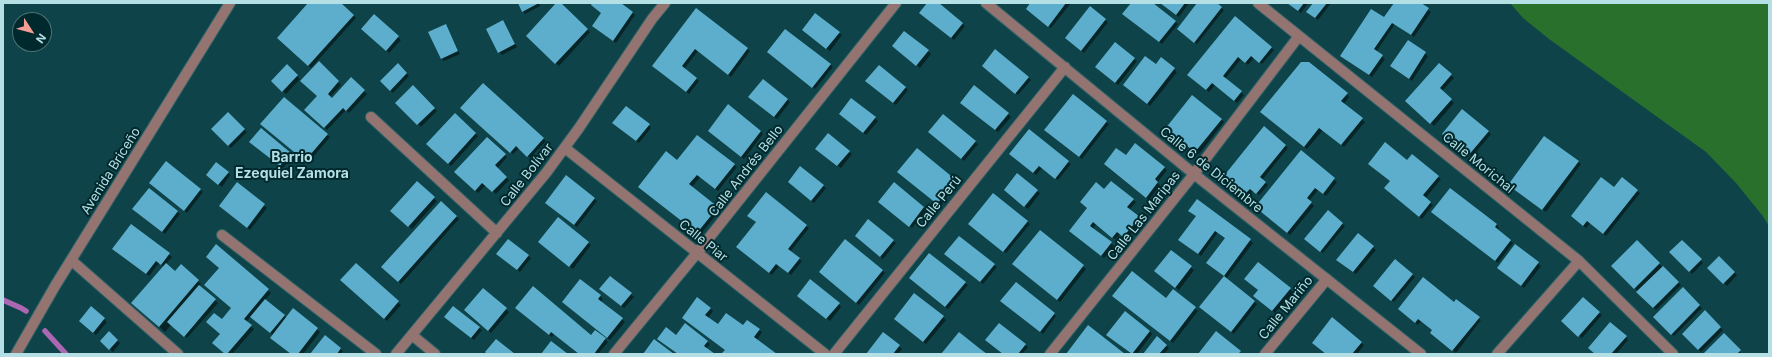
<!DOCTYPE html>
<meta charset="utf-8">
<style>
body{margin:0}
#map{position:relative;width:1772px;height:357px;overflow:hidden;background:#0e4449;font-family:Inter,sans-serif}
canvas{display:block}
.frame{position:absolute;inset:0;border:4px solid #b4dfe4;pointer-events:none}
.north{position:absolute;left:12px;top:12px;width:40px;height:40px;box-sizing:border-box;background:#00292d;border:1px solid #487276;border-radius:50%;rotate:126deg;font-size:11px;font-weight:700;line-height:16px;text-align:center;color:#b4dfe4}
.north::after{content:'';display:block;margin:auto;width:14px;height:18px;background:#f59c95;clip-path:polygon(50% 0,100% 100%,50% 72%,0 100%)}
</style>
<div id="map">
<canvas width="1772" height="357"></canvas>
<div class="frame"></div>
<div class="north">N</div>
</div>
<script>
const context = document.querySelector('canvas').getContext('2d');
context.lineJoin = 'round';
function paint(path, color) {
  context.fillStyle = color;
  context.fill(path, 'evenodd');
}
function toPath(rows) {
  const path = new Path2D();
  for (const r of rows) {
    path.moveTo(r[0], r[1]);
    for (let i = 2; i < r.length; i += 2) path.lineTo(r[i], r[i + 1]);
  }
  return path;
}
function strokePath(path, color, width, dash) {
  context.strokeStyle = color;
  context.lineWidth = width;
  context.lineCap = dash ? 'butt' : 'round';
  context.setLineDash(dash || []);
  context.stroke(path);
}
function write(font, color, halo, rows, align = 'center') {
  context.font = font + ' Inter,sans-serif';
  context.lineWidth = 4;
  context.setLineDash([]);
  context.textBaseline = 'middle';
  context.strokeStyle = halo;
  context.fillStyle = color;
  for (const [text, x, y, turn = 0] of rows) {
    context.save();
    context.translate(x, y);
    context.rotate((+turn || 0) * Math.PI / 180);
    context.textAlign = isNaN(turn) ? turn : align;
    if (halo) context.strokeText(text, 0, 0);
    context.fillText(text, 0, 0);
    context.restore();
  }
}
paint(toPath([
 [1510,3,1769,3,1769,226,1762,215,1736,183,1706,152,1549,39,1523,18]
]), '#29702d');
paint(toPath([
 [309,3,339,3,356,18,311,68,278,38],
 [519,3,539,3,540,6,525,14],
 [558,3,590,32,559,66,527,36],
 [593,3,619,3,635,15,616,43,593,26,602,13,592,5],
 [928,3,937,3,965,26,954,40,923,15],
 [1031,3,1071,3,1051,28,1030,11],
 [1132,3,1151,3,1178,24,1162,44,1126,16],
 [1160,3,1189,3,1179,17],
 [1199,3,1215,3,1224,10,1197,44,1181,32],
 [1288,3,1308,3,1301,13],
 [1314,3,1331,3,1318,20,1310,14],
 [1395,3,1419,3,1431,12,1414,37,1395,24,1376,52,1385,59,1372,77,1344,58,1384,18],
 [696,10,750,51,731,77,698,51,684,69,699,81,689,94,656,69],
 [374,16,401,40,389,53,365,31],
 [1236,18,1274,50,1262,64,1254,58,1248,65,1241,59,1225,79,1244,95,1237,103,1215,85,1209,92,1191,78],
 [1105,20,1108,22,1084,53,1069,41],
 [503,22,517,47,502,55,499,52],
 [446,25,460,54,444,61,441,58],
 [806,33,839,33,842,35,830,51],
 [1408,41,1428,56,1412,81,1394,69],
 [896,48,928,51,931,54,920,68],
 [771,55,830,64,833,67,815,89],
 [1134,59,1137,61,1118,85,1099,70],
 [319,63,341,85,330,97,332,99,351,79,367,94,349,113,346,110,327,130,305,110,318,96],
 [398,64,409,76,393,93,381,81],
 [1440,64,1454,78,1442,91,1454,103,1434,126,1407,101],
 [287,66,300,79,286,94,272,81],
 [879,66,908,90,896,105,869,84],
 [1156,66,1174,69,1177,72,1150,106,1127,88],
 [986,69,1028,77,1031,80,1018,95],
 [483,85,546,141,530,158,519,148,513,154,462,108],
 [413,87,437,111,421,127,397,103],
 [1347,94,1349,97,1344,104,1365,122,1344,147,1323,130,1307,149,1264,114],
 [1073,95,1109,124,1082,159,1048,133],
 [787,99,790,102,777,119,752,100],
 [964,105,1008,114,1011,117,998,132],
 [1462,110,1491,134,1472,157,1444,134],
 [228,113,247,132,231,148,212,129],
 [455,115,478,136,451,166,428,144],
 [843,116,875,118,878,121,866,135],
 [1221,119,1224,122,1199,154,1169,131],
 [616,125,649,125,651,128,639,143],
 [264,127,327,135,330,137,308,163],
 [261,129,293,156,283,168,253,144],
 [761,131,763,134,744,159,712,133],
 [932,135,975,142,978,144,964,161],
 [487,138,507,157,497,169,509,180,496,194,486,185,478,193,455,172],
 [1135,144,1167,170,1157,183,1160,185,1149,200,1107,167,1126,156],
 [1285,145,1288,148,1262,180,1268,185,1259,195,1253,191,1249,196,1227,179],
 [819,151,849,152,852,154,841,168],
 [1301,152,1337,182,1326,196,1318,190,1309,201,1314,206,1290,235,1259,210],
 [1013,157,1068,162,1071,164,1058,180,1042,168,1036,175],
 [678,161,734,165,737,167,718,191,700,177,692,187,720,210,700,235,642,189],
 [1407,161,1441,179,1425,199,1433,205,1422,219,1388,191],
 [1578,161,1581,164,1546,212,1511,186],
 [166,163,203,192,187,213,153,186],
 [800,168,826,188,814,203,792,185],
 [228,173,230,175,222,187,210,178],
 [901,174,955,181,958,183,940,206],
 [567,177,597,201,577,227,549,205],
 [417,182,437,201,412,229,391,211],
 [894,183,926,210,912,228,882,204],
 [237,184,267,208,250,230,223,209],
 [149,189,180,214,165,234,136,212],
 [1450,189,1497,225,1499,228,1497,230,1513,243,1498,263,1435,214],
 [1037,191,1040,193,1028,209,1008,193],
 [1637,191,1640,193,1606,236,1590,223,1586,228,1575,219],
 [1133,200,1136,202,1129,210,1142,220,1127,239,1120,234,1115,239,1096,224,1093,229,1114,246,1104,258,1073,233],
 [1197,200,1253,243,1226,279,1257,304,1234,334,1201,307,1225,276,1210,265,1226,238,1218,232,1201,256,1182,242,1196,216],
 [441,202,459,219,401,284,383,267],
 [1328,212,1345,226,1323,253,1308,242],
 [751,218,806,226,809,228,790,252,802,261,791,275,779,266,772,275,740,249,757,223],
 [869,221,896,243,883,259,859,239],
 [1027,221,1030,224,1006,253,972,226],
 [131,226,172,257,166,264,175,272,181,266,201,284,199,286,218,303,187,338,171,325,165,332,138,308,164,267,159,263,149,276,116,252],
 [1040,231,1086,269,1060,302,1016,267],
 [1358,235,1376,250,1356,274,1340,262],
 [1682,241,1703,263,1692,274,1671,252],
 [1637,242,1681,285,1656,310,1613,266],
 [588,243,591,245,573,269,542,244],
 [1515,245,1541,266,1524,288,1501,270],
 [217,246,271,293,265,300,287,318,293,310,320,332,303,354,292,354,273,335,251,316,246,322,254,329,232,354,226,354,221,334,222,321,233,308,220,268],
 [1171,251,1194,270,1179,290,1158,274],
 [500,256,528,256,531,258,520,272],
 [948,257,994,265,997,267,983,284],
 [1719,257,1737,275,1727,286,1709,268],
 [356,264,401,305,387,321,344,283],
 [882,270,885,273,859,305,820,272],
 [1412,274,1415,277,1394,302,1377,289],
 [1245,279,1290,289,1293,292,1275,313,1257,299,1259,291],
 [580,280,600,296,603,299,601,302,625,322,610,340,566,304],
 [913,281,965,283,968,285,948,309],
 [483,289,509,312,491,333,468,313],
 [1683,289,1702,308,1674,336,1655,317],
 [1173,291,1198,311,1173,343,1116,298,1166,299],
 [603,292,631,294,634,297,624,308],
 [801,298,839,304,841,307,830,321],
 [1583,298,1602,315,1582,338,1563,321],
 [1004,303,1054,314,1056,316,1043,334],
 [1454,303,1481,320,1456,353,1434,335,1433,330,1421,321,1418,325,1402,312],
 [91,308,107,322,96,335,83,323],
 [710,308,713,311,708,318,718,326,743,326,759,330,762,332,757,340,776,354,723,354,726,350,686,320],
 [519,311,591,336,596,331,608,342,598,354,580,354,554,334,552,337],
 [1705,312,1723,330,1701,352,1683,334],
 [943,317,946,320,926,344,898,322],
 [448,319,479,328,482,330,474,340],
 [1333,319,1364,345,1357,354,1327,354],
 [1150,331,1152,334,1137,354,1131,354,1110,337],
 [109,333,120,343,113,352,101,341],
 [884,333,902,349,898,354,867,354],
 [1724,335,1742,354,1705,354],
 [676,336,707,342,710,344,706,349,713,354,679,354],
 [325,337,343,351,341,354,312,354],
 [1626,337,1628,340,1616,354,1596,354],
 [1025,345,1028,347,1022,354,1004,354],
 [1166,345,1169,348,1164,354,1144,354]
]), '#0007');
strokePath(toPath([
 [3,300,21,308,26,311],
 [45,331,66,354]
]), '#ac67b2', 5.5);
paint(toPath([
 [308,3,341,3,354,15,308,66,277,38],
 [518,3,539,3,522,12],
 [556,3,561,3,588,29,555,64,526,36],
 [592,3,621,3,633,12,613,41,592,26,601,13,591,5],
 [927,3,939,3,963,23,951,38,919,13],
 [1030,3,1066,3,1048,27,1026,9],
 [1131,3,1153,3,1176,21,1159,42,1122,14],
 [1160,3,1185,3,1176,15],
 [1197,3,1217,3,1222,7,1194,43,1177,29],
 [1287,3,1304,3,1298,11],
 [1313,3,1327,3,1315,18,1306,12],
 [1394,3,1421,3,1429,8,1411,35,1392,23,1374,49,1383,55,1369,75,1340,56,1371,9,1384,17],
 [1090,6,1106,19,1081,51,1065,38],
 [696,8,748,48,728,75,695,49,682,66,697,78,686,92,652,66],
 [815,13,840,32,826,49,802,30],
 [374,14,399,36,386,51,361,29],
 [1235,16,1272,47,1259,63,1251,56,1245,63,1238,57,1223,76,1242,91,1234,101,1212,83,1206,90,1187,75],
 [503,20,515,44,498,53,486,29],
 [446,24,458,51,441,59,428,32],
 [785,29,831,64,812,88,767,52],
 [904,31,929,50,916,66,892,46],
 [1408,40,1426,52,1409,79,1390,66],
 [1115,42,1135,58,1115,83,1095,67],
 [995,49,1029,77,1015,94,982,66],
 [1145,56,1156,64,1161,57,1175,68,1147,104,1123,85],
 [319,61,339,81,328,94,332,98,351,77,365,90,346,111,343,108,324,128,304,110,317,96,300,81],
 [1301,62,1309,62,1348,93,1341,101,1363,118,1341,145,1319,128,1304,147,1260,112],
 [398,63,407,73,390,91,380,81],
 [1439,63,1452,74,1440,88,1452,99,1430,124,1405,101],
 [287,64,298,75,282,92,271,81],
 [879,65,906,87,893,103,865,81],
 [763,79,788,99,774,117,748,97],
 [483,83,544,138,527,157,516,146,510,153,460,108],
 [413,85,435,108,417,125,395,103],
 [974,85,1009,113,995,130,960,103],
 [1073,94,1107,121,1079,157,1044,130],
 [1192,95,1222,119,1195,152,1165,129],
 [284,97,328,134,305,161,260,124],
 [851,98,876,117,863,133,839,114],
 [728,104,761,131,741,157,708,131],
 [626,106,650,124,636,141,612,123],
 [1462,109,1489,131,1468,156,1442,134],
 [228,112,245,129,228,146,211,129],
 [455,113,476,133,448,164,426,144],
 [943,114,976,141,961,159,928,132],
 [1264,126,1286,145,1260,177,1266,182,1256,194,1250,189,1245,194,1223,177],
 [261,128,291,153,280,166,249,142],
 [1029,129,1069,161,1055,179,1039,166,1033,173,1009,154],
 [828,133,850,151,837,166,815,149],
 [697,135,735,164,715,189,697,175,689,184,718,207,697,233,638,187,666,151,677,160],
 [1544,136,1579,161,1542,210,1508,185],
 [487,137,506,154,495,165,507,177,492,192,482,183,475,191,454,172],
 [1385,142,1407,160,1412,154,1439,176,1423,195,1431,202,1419,217,1384,188,1390,181,1368,164],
 [1135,143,1165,167,1155,179,1158,182,1146,198,1104,164,1116,148,1126,155],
 [917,148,956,180,937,204,897,172],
 [1301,150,1335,178,1323,194,1315,188,1307,198,1312,202,1287,233,1255,207],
 [166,161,201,189,184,211,149,183],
 [216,162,229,172,218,185,206,175],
 [800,166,824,185,811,201,788,182],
 [1017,173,1038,190,1024,207,1004,190],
 [566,175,595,198,574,225,545,203],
 [1601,177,1614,187,1622,177,1638,190,1603,234,1587,221,1583,226,1571,216],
 [417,181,435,197,408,227,390,211],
 [1111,181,1134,199,1127,207,1140,217,1123,237,1117,232,1112,238,1093,222,1090,226,1112,242,1101,256,1069,231,1087,208,1080,202,1096,182,1104,189],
 [237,182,265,204,247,228,219,206],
 [894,182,924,207,909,227,878,202],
 [149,188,178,211,162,232,132,209],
 [1450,188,1497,224,1495,227,1511,240,1495,261,1431,212],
 [766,192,807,225,788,249,800,258,788,273,776,264,769,273,736,247,756,222,747,216],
 [993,193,1028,221,1003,252,968,224],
 [1197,199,1251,239,1224,276,1206,263,1225,238,1215,231,1198,254,1178,240,1196,216,1188,211],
 [441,201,457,216,398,282,381,267],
 [1328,210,1343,223,1320,252,1304,239],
 [558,217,589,242,569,267,538,242],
 [868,219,894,240,880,257,855,236],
 [131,224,170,253,161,265,156,261,146,274,112,249],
 [1040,230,1084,265,1057,300,1012,264],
 [1358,233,1374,246,1353,272,1336,260],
 [959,236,995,264,980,282,944,254],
 [508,239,529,255,517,270,496,254],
 [845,239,883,270,856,303,819,272],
 [1637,240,1660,263,1634,289,1611,266],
 [1682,240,1702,259,1689,272,1669,252],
 [216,244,269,289,244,319,252,325,227,354,225,354,212,343,220,334,206,322,214,313,222,319,231,308,204,285,219,268,206,257],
 [1515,244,1539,262,1521,286,1497,268],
 [1171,250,1192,266,1175,288,1154,271],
 [929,253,966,282,945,307,909,278],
 [1719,256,1735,272,1723,284,1707,268],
 [1395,259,1413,274,1391,301,1373,286],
 [1258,262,1291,288,1272,311,1253,296,1258,290,1244,279],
 [166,263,175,271,181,264,199,280,159,327,131,303],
 [356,263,399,301,384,319,340,280],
 [1663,266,1679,282,1653,308,1636,292],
 [1132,271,1166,298,1173,289,1196,307,1170,341,1112,296],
 [610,276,632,293,621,306,599,289],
 [1224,276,1255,301,1231,332,1199,307],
 [1423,277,1454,302,1456,299,1480,317,1452,351,1430,333,1432,330,1418,319,1415,323,1398,309],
 [580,279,601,295,598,299,623,318,607,338,562,302],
 [810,279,840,303,826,319,797,296],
 [1016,282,1055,313,1040,332,1000,301],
 [199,285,216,299,184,337,167,322],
 [533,286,591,335,595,330,606,338,594,354,579,354,551,332,549,335,515,308],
 [1683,287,1700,305,1671,335,1653,317],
 [483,288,507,308,488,331,464,310],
 [914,293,944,316,923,342,894,319],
 [697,297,711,308,705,315,718,324,726,313,743,325,747,320,760,329,754,337,777,354,721,354,725,350,682,318],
 [1583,297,1600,312,1578,337,1561,321],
 [265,299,285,315,270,333,250,317],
 [91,306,105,318,93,333,79,321],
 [453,306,480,327,471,338,444,317],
 [293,308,318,328,298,354,291,354,270,338],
 [1705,310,1721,327,1698,350,1682,334],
 [1125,311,1150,331,1132,354,1106,335],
 [1332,317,1362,342,1352,354,1326,354,1312,343],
 [1610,322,1627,336,1611,354,1595,354,1588,348],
 [685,323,708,341,704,346,715,354,678,354,657,339,666,327,676,335],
 [999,323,1026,344,1018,354,1003,354,985,340],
 [1088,325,1125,354,1066,354],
 [109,331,118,340,109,350,100,341],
 [1216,331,1241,351,1238,354,1198,354],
 [883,332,900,345,893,354,866,354],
 [959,332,979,348,987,354,941,354],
 [1724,333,1741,350,1737,354,1703,354],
 [325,335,341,348,337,354,310,354],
 [1157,336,1167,345,1159,354,1143,354],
 [496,339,515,354,487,354,485,352],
 [654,339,674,354,643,354],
 [551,341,568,354,541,354]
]), '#5daecc');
const minor = toPath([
 [986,3,1194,174,1421,354],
 [1258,3,1579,261,1673,354],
 [371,117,497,233],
 [565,148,825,354],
 [222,235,376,354],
 [71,260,178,354],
 [412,335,435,354],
 [16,354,55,286,230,3],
 [396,354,546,173,579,128,652,19,665,3],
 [614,354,697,253,896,3],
 [834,354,1065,67],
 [1050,354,1194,174,1299,36],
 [1265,354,1327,279],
 [1497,354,1579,261]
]);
strokePath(minor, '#2f6368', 12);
strokePath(minor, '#947471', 10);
write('13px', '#b4dfe4', '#00292d', [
 ["Calle Morichal",1478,163,39],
 ["Calle 6 de Diciembre",1211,170,39],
 ["Avenida Briceño",111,171,-58],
 ["Calle Andrés Bello",746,171,-52],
 ["Calle Bolívar",527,175,-52],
 ["Calle Perú",939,202,-51],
 ["Calle Las Maripas",1144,216,-52],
 ["Calle Piar",703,241,39],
 ["Calle Mariño",1286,308,-51]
]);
write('bold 14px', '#b4dfe4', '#00292d', [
 ["Barrio",292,158],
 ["Ezequiel Zamora",292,174]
]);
</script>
